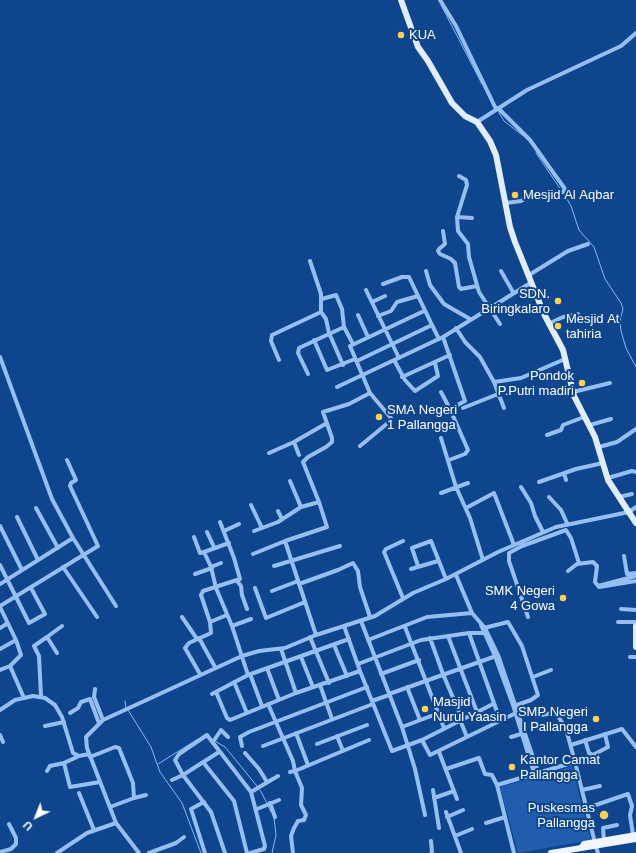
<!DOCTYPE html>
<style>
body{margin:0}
#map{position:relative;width:636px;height:853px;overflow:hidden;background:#0e458d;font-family:Arial,sans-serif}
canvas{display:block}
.north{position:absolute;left:16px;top:797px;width:40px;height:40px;-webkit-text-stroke:3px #0e458d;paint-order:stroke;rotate:223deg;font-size:11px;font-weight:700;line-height:16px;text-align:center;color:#fff}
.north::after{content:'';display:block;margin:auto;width:14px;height:18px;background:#fff;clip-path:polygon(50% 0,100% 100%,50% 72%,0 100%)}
</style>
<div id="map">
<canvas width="636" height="853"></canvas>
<div class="north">U</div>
</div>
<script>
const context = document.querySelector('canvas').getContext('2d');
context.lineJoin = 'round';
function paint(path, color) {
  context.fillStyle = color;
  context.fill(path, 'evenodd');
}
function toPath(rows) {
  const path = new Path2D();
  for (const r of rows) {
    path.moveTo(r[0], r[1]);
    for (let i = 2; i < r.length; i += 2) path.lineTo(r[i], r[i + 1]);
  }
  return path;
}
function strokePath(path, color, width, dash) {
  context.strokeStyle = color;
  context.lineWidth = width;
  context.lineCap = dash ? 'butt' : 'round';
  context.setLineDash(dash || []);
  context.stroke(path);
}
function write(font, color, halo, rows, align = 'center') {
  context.font = font + ' Arial,sans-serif';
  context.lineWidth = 4;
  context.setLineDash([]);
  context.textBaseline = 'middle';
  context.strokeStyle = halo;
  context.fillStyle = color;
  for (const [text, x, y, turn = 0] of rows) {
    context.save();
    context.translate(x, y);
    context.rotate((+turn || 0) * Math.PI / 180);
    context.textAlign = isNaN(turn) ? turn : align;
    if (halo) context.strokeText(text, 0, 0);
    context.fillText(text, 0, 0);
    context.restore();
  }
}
paint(toPath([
 [572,766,591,840,518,853,500,787]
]), '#205ead');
strokePath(toPath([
 [441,5,482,84],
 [498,111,504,121,522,135],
 [536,153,561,190],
 [564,194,571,206,579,230,594,247,605,279,621,303,623,309,620,320,621,331,626,348,636,367],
 [125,701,126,708],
 [128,710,151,747,160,772,182,803,201,853],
 [215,741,225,747,257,786],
 [158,764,198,739],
 [260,790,267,803],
 [268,806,271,812],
 [272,853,276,835,274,818]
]), '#86baf7', 1);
strokePath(toPath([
 [440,0,456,26,496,109],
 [498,108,530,140,565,189,563,192,532,195,521,201,506,203],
 [477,122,527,90,621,46,636,33],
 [459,176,466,180,467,185,457,217,458,231,468,244,469,257,479,292,500,324],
 [457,217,472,218],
 [443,231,445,244,439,249,438,251,440,254,451,259,455,263,459,287,461,289,477,286],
 [310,261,321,294,321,312],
 [426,271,430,285,444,304,470,319],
 [501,271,513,292],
 [529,275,568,251,588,244],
 [383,284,402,277,409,277,432,325],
 [366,290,399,358],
 [322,299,336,295,342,309,344,327],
 [372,302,385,296],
 [358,315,368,337],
 [378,316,391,311,397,302,418,296],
 [548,324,563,317,578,314],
 [456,328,465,342,480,357,494,382,521,378,565,359],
 [314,340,327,370,355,359],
 [0,357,52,499,73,538,116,606],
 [279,360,271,341,272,335,321,312,326,319,329,333,343,365],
 [394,360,405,380,415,391,438,376,435,363],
 [357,361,432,325,439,339],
 [308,374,298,353,299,348,344,327,353,344],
 [402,377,450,355],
 [494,382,504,408],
 [337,387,443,337,532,282],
 [441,392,450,409,465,401,443,337],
 [573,392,610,383],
 [463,408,498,394],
 [590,425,611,419],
 [547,435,561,430,563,425,584,417],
 [441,438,456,487,470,518,483,560],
 [294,442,299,455],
 [360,446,389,422,391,418,370,393,350,346,424,311],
 [599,447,617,442,636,429],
 [269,453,294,442,327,423],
 [449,460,465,454,468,450,450,409],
 [564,473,566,480],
 [608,478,632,471,636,472],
 [290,481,301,507],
 [539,482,576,469,603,463],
 [521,487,531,503,535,516,543,532],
 [441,493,468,483],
 [549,497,561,510,567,523],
 [619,497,632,494],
 [319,502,303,462,308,457,326,447,332,442,332,438,323,412,349,404,370,393],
 [251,505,262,528],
 [36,508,58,548],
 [466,508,494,493,514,545],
 [278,511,282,519],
 [17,517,38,560],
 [220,522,234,558,240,579,203,591,201,595,210,622,227,615],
 [0,526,22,570],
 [224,531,239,524],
 [254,531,278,522,301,507,319,502,327,527,285,541,316,635],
 [207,532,214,547],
 [194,537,200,553,204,552],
 [229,543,204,552,211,567,216,588,232,626,248,675],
 [253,554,285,541],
 [624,556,627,574,636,573],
 [0,565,29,623,45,614,31,588],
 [274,566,340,546],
 [418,566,412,548,431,541,446,579],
 [63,567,97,617],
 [211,567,221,563],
 [411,569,438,561],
 [568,571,577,564,593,562,597,566,595,582,599,587,636,581],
 [195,574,212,568],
 [456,575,472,613,485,628,498,655,538,772],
 [237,581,241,586,242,595,247,609],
 [0,584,73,538],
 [299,584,338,570,353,563,358,571,360,587,370,617],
 [598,586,636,576],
 [255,588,266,618,305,602],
 [272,591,298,581],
 [403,598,384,552,386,549,403,541],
 [0,606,98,546,70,486,71,483,76,480,67,460],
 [0,607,16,640,21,655,10,666,0,670],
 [621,609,636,610],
 [182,617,197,639],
 [528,617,509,561,509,553,522,546,566,530,571,538,579,563],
 [361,621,402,727,415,769,425,815],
 [618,622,636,622],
 [481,625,495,656,513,705,534,773],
 [232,626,251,619],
 [405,627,444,728],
 [0,628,8,623],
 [484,628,508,622,522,646,538,695,531,700,514,706],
 [469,633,500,720],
 [448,636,477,712],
 [310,637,329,683],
 [199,638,215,667],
 [430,638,443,674,462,719],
 [368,640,427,617,472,613],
 [334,645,347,676],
 [0,649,16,640],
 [281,649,296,693],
 [57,653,47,637,62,626],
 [301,657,313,687],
 [630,657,636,657],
 [358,664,421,640,469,633,484,633],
 [10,666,24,698],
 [267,668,279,700],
 [360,671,392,751,422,740,493,704],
 [200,674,185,648,189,643,211,633,210,622],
 [250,674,262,706],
 [381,674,419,660],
 [533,677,551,670],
 [234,682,247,713],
 [320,685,332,719],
 [407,687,420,720],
 [95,689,94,697,103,720],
 [216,692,227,718,230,720,296,693,360,671,344,626],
 [212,694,248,675,349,639],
 [389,694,496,656],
 [41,696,39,656,34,646,47,637],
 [372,701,389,695],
 [268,704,293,761,295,771,290,772],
 [0,710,15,700,33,696,45,698,55,705,62,717,73,753,79,756,89,754],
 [70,713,78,708,81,702,90,699,99,723],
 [460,720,467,737],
 [45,726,64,722],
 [402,727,439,713],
 [296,733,308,765],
 [0,735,3,742],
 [337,736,343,751],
 [511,737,521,734],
 [422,740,430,755,516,713],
 [585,740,589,753,593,755,608,747,605,734],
 [213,742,221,730,228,737],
 [317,744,367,725],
 [571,745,622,729,636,747],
 [242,746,240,737,249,732,367,687],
 [263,746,373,704],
 [439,752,457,799],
 [245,753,259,769,267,782],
 [79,756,64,763,70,787,100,782],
 [90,757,115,747,119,748,133,783,134,798,110,807],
 [203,762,234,801,247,853],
 [575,762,595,843],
 [446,769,479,758,485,774,492,775,497,785],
 [47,771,50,766,64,763],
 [172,780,183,775,219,752],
 [433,790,439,828],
 [582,790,600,786],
 [251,792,278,776],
 [79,793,94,830],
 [134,798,146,795],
 [434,798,454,791],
 [204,802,191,809,205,853],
 [270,803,275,817],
 [587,808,628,794,632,806,630,815,633,835],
 [257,809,279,800],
 [446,812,461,853],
 [447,817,463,810],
 [486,823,505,817],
 [455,836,472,829],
 [431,841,432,853],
 [604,841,603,828,617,825],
 [596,847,598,853],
 [0,852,11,849,16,844,16,838,9,824],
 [57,853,87,833,116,823],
 [139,853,116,823,87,748,86,737,103,720,242,656,259,651,285,648,316,635,375,616,413,593,446,579,498,552,556,527,629,512,636,507],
 [149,853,176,843,184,837],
 [225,853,211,812,183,775,175,760,179,754,207,735,251,792,265,846,264,849,250,853],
 [293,853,291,836,294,828,298,821,304,820,306,815,301,805,302,788,295,771,369,740],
 [514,853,497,785,575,762,566,729,558,716,553,713,536,716]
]), '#95bff3', 4);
strokePath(toPath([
 [401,0,418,47,428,61,452,103,465,116,477,122,490,141,496,155,510,227,515,242,544,314,563,350,574,396,595,437,608,480,636,523],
 [636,626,636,647]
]), '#e1edff', 6);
strokePath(toPath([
 [582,847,584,844,636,835],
 [551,853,636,839]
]), '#f0f6ff', 6);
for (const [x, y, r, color] of [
 [401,35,4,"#ffd057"],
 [515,195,4,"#ffd057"],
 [558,301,4,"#ffd057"],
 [558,326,4,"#ffd057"],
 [582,383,4,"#ffd057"],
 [379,417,4,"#ffd057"],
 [563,598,4,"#ffd057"],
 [425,709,4,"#ffd057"],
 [596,719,4,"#ffd057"],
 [512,767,4,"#ffd057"],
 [604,815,5,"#ffd057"]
]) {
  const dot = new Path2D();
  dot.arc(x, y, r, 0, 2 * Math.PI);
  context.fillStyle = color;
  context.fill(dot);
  strokePath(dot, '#0e458d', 1.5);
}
write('13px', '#fff', '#0e458d', [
 ["KUA",409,35],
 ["Mesjid Al Aqbar",523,195],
 ["SDN.",550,294,"right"],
 ["Biringkalaro",550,309,"right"],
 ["Mesjid At",566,319],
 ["tahiria",566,334],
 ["Pondok",574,376,"right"],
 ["P.Putri madiri",574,391,"right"],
 ["SMA Negeri",387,410],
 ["1 Pallangga",387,425],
 ["SMK Negeri",555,591,"right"],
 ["4 Gowa",555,606,"right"],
 ["Masjid",433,702],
 ["Nurul Yaasin",433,717],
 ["SMP Negeri",588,712,"right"],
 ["I Pallangga",588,727,"right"],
 ["Kantor Camat",520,760],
 ["Pallangga",520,775],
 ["Puskesmas",595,808,"right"],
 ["Pallangga",595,823,"right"]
], 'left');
</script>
